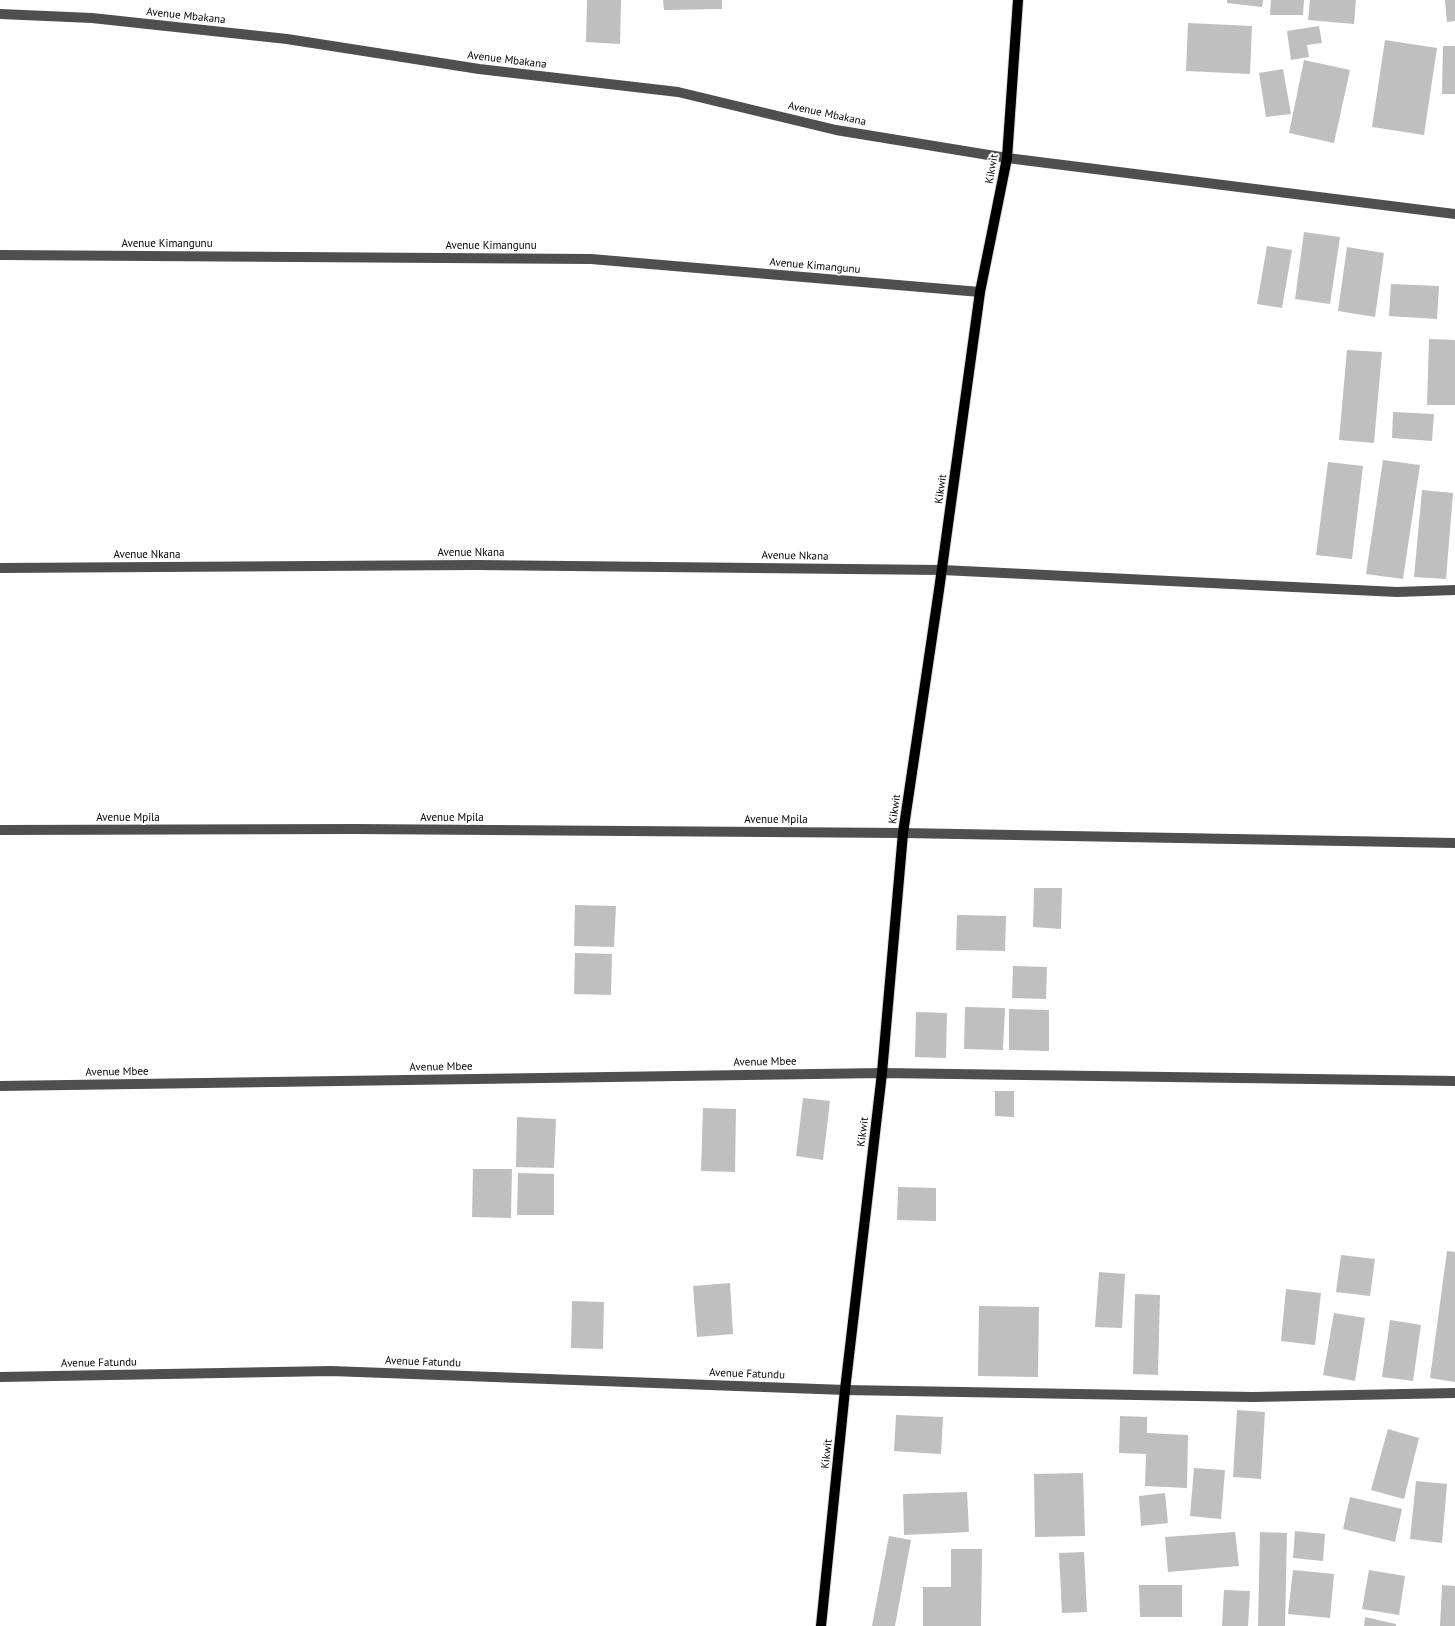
<!DOCTYPE html>
<style>
body{margin:0}
canvas{display:block;background:#fff}
</style>
<canvas width="1455" height="1626"></canvas>
<script>
const context = document.querySelector('canvas').getContext('2d');
context.lineJoin = 'round';
function paint(path, color) {
  context.fillStyle = color;
  context.fill(path, 'evenodd');
}
function toPath(rows) {
  const path = new Path2D();
  for (const r of rows) {
    path.moveTo(r[0], r[1]);
    for (let i = 2; i < r.length; i += 2) path.lineTo(r[i], r[i + 1]);
  }
  return path;
}
function strokePath(path, color, width, dash) {
  context.strokeStyle = color;
  context.lineWidth = width;
  context.lineCap = dash ? 'butt' : 'round';
  context.setLineDash(dash || []);
  context.stroke(path);
}
function write(font, color, halo, rows, align = 'center') {
  context.font = font + ' "PT Sans",sans-serif';
  context.lineWidth = 4;
  context.setLineDash([]);
  context.textBaseline = 'middle';
  context.strokeStyle = halo;
  context.fillStyle = color;
  for (const [text, x, y, turn = 0] of rows) {
    context.save();
    context.translate(x, y);
    context.rotate((+turn || 0) * Math.PI / 180);
    context.textAlign = isNaN(turn) ? turn : align;
    if (halo) context.strokeText(text, 0, 0);
    context.fillText(text, 0, 0);
    context.restore();
  }
}
paint(toPath([
 [587,0,621,0,620,44,586,42],
 [663,0,722,0,722,9,664,10],
 [1227,0,1263,0,1262,7,1227,3],
 [1271,0,1304,0,1303,15,1270,15],
 [1310,0,1356,0,1354,24,1308,20],
 [1445,0,1455,0,1455,21,1447,22],
 [1188,23,1252,26,1250,74,1186,71],
 [1319,26,1322,43,1307,45,1309,57,1291,60,1287,31],
 [1385,40,1437,48,1424,135,1372,127],
 [1443,46,1455,46,1455,94,1442,94],
 [1304,60,1350,70,1334,143,1289,133],
 [1283,69,1291,114,1266,117,1259,73],
 [1304,232,1340,237,1330,304,1295,299],
 [1267,246,1292,250,1282,308,1257,304],
 [1347,247,1384,253,1375,317,1338,311],
 [1391,284,1439,286,1437,319,1389,316],
 [1429,339,1455,340,1455,405,1427,405],
 [1347,350,1382,352,1374,443,1339,440],
 [1393,412,1434,414,1432,441,1392,438],
 [1383,460,1420,465,1403,579,1366,574],
 [1328,462,1363,466,1352,559,1316,555],
 [1422,490,1453,493,1446,579,1414,577],
 [1034,888,1062,888,1061,929,1033,927],
 [575,905,616,906,614,947,574,946],
 [957,915,1006,916,1005,951,956,950],
 [575,953,612,954,611,995,574,994],
 [1013,966,1047,967,1046,999,1012,998],
 [965,1007,1005,1008,1003,1050,964,1049],
 [1009,1009,1049,1010,1049,1051,1009,1050],
 [916,1012,947,1013,946,1058,915,1057],
 [995,1091,1014,1091,1014,1117,995,1116],
 [803,1098,830,1101,823,1160,796,1156],
 [703,1108,736,1109,735,1172,701,1171],
 [517,1117,556,1119,554,1168,516,1167],
 [473,1169,512,1169,511,1218,472,1217],
 [518,1173,554,1174,554,1215,517,1215],
 [898,1187,936,1188,936,1221,897,1220],
 [1447,1251,1455,1252,1455,1382,1430,1378],
 [1341,1255,1375,1259,1370,1296,1336,1292],
 [1099,1272,1125,1274,1122,1328,1095,1327],
 [730,1283,733,1334,697,1337,693,1286],
 [1286,1289,1321,1293,1315,1345,1281,1341],
 [1135,1294,1160,1295,1158,1375,1133,1374],
 [572,1301,604,1302,603,1349,571,1348],
 [979,1306,1039,1307,1038,1377,978,1376],
 [1334,1313,1365,1318,1355,1381,1323,1375],
 [1390,1320,1421,1325,1413,1381,1382,1377],
 [1237,1410,1265,1412,1261,1479,1233,1477],
 [896,1415,943,1417,941,1454,894,1451],
 [1120,1416,1147,1417,1147,1433,1188,1435,1187,1488,1145,1486,1146,1454,1119,1453],
 [1388,1429,1419,1438,1404,1499,1371,1490],
 [1194,1468,1225,1470,1221,1519,1190,1516],
 [1083,1473,1085,1536,1035,1537,1034,1474],
 [1416,1481,1447,1484,1442,1543,1410,1539],
 [967,1492,969,1532,904,1535,903,1494],
 [1165,1493,1168,1523,1141,1526,1139,1496],
 [1350,1497,1402,1509,1395,1542,1343,1529],
 [1295,1531,1325,1534,1323,1561,1293,1558],
 [1235,1532,1239,1566,1168,1572,1165,1537],
 [1260,1532,1287,1533,1285,1626,1258,1626],
 [889,1536,911,1540,895,1626,872,1626],
 [951,1549,982,1549,981,1626,923,1626,923,1587,951,1587],
 [1084,1552,1087,1612,1062,1613,1059,1553],
 [1293,1570,1334,1574,1330,1618,1288,1614],
 [1369,1570,1405,1576,1399,1615,1362,1609],
 [1139,1585,1182,1585,1182,1617,1140,1617],
 [1442,1585,1455,1586,1455,1626,1440,1626],
 [1224,1590,1250,1591,1248,1626,1222,1626],
 [1365,1617,1396,1624,1396,1626,1364,1626]
]), '#bfbfbf');
const major = toPath([
 [821,1626,845,1390,882,1073,903,833,939,590,980,292,1007,158,1018,0]
]);
strokePath(major, '#dbdbdb', 12);
strokePath(toPath([
 [0,14,92,18,287,39,479,69,678,92,836,130,1007,158,1455,214],
 [0,255,591,259,980,292],
 [0,568,476,565,942,570,1397,592,1455,590],
 [0,830,354,829,903,833,1455,843],
 [0,1086,882,1073,1455,1081],
 [0,1377,331,1371,845,1390,1253,1397,1455,1393]
]), '#4f4f4f', 10);
strokePath(major, '#000', 10);
write('11px', '#000', '#fff', [
 ["Avenue Mbakana",186,16,6],
 ["Avenue Mbakana",507,60,7],
 ["Avenue Mbakana",827,114,12],
 ["Kikwit",992,169,-80],
 ["Avenue Kimangunu",167,244],
 ["Avenue Kimangunu",491,246],
 ["Avenue Kimangunu",815,266,5],
 ["Kikwit",941,489,-82],
 ["Avenue Nkana",471,553],
 ["Avenue Nkana",147,555],
 ["Avenue Nkana",795,556,1],
 ["Kikwit",895,809,-82],
 ["Avenue Mpila",128,818],
 ["Avenue Mpila",452,818],
 ["Avenue Mpila",776,820],
 ["Avenue Mbee",765,1062,-1],
 ["Avenue Mbee",441,1067,-1],
 ["Avenue Mbee",117,1072,-1],
 ["Kikwit",863,1132,-83],
 ["Avenue Fatundu",423,1362,2],
 ["Avenue Fatundu",99,1363,-1],
 ["Avenue Fatundu",747,1374,2],
 ["Kikwit",827,1454,-84]
]);
</script>
